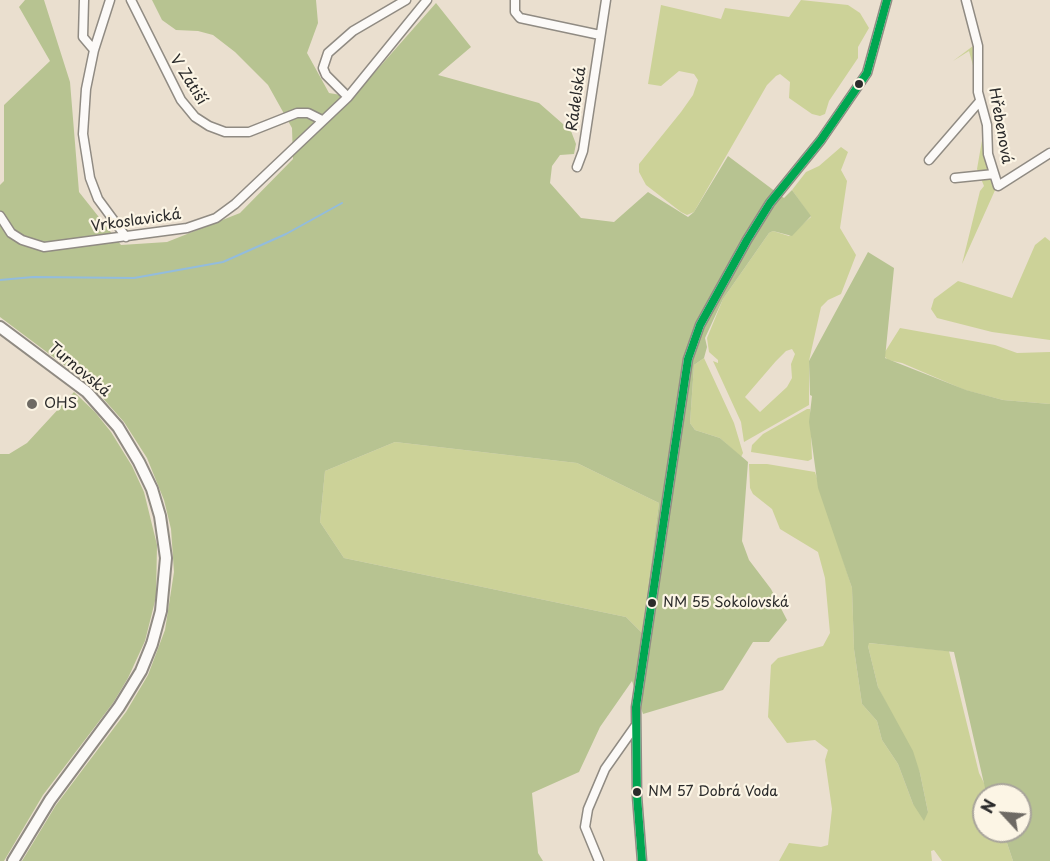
<!DOCTYPE html>
<meta charset="utf-8">
<style>
body{margin:0}
#map{position:relative;width:1050px;height:861px;overflow:hidden;background:#eadfcf;font-family:"Playpen Sans",sans-serif}
canvas{display:block}
.north{position:absolute;left:972px;top:783px;width:60px;height:60px;box-sizing:border-box;background:#fcf5e5;border:2px solid #a8a49b;border-radius:50%;rotate:296deg;font-size:16px;font-weight:700;line-height:24px;text-align:center;color:#2b2b2b}
.north::after{content:'';display:block;margin:auto;width:21px;height:27px;background:#6e6a64;clip-path:polygon(50% 0,100% 100%,50% 72%,0 100%)}
</style>
<div id="map">
<canvas width="1050" height="861"></canvas>
<div class="north">N</div>
</div>
<script>
const context = document.querySelector('canvas').getContext('2d');
context.lineJoin = 'round';
function paint(path, color) {
  context.fillStyle = color;
  context.fill(path, 'evenodd');
}
function toPath(rows) {
  const path = new Path2D();
  for (const r of rows) {
    path.moveTo(r[0], r[1]);
    for (let i = 2; i < r.length; i += 2) path.lineTo(r[i], r[i + 1]);
  }
  return path;
}
function strokePath(path, color, width, dash) {
  context.strokeStyle = color;
  context.lineWidth = width;
  context.lineCap = dash ? 'butt' : 'round';
  context.setLineDash(dash || []);
  context.stroke(path);
}
function write(font, color, halo, rows, align = 'center') {
  context.font = font + ' "Playpen Sans",sans-serif';
  context.lineWidth = 4.5;
  context.setLineDash([]);
  context.textBaseline = 'middle';
  context.strokeStyle = halo;
  context.fillStyle = color;
  for (const [text, x, y, turn = 0] of rows) {
    context.save();
    context.translate(x, y);
    context.rotate((+turn || 0) * Math.PI / 180);
    context.textAlign = isNaN(turn) ? turn : align;
    if (halo) context.strokeText(text, 0, 0);
    context.fillText(text, 0, 0);
    context.restore();
  }
}
paint(toPath([
 [801,0,848,5,860,13,869,28,858,47,858,58,829,101,825,114,820,116,812,114,789,98,790,82,780,74,776,76,767,85,694,212,687,215,681,212,646,185,639,172,639,164,681,112,693,95,698,80,694,74,679,71,661,86,648,84,661,5,721,19,725,8,789,17],
 [973,46,996,188,962,264,980,191,984,186,977,169,984,129,974,69,969,51,953,61],
 [841,147,848,152,841,170,847,181,840,228,856,255,841,294,828,300,821,307,809,361,809,405,744,442,741,422,713,361,718,363,718,360,709,352,707,338,723,299,769,233,773,231,789,236,811,217,792,190,806,172,819,166],
 [792,349,795,354,791,364,792,378,787,387,760,412,745,397,776,361,786,351],
 [1045,237,1050,241,1050,340,992,332,937,318,931,309,934,299,958,281,1012,298,1035,245],
 [900,328,995,345,1017,353,1050,352,1050,404,1003,400,965,390,902,363,888,360,883,355],
 [704,358,734,423,743,453,741,457,720,438,695,430,690,423,694,365],
 [807,409,810,409,812,459,808,461,751,452,752,445,763,434],
 [395,442,577,463,659,503,642,633,626,617,344,558,320,522,325,471],
 [749,464,767,464,815,472,852,588,854,649,862,704,877,721,882,740,898,764,913,804,928,812,920,773,878,687,868,646,868,643,949,651,979,773,990,795,984,795,984,831,1003,831,1013,861,942,861,934,850,931,851,932,861,779,861,789,843,821,847,828,845,832,809,825,760,828,750,815,740,787,743,768,717,771,665,778,658,823,646,830,633,825,578,818,552,780,529,772,509,753,494,750,488]
]), '#ccd298');
paint(toPath([
 [25,0,44,0,70,82,79,192,121,245,167,242,240,213,293,159,292,128,268,85,235,52,213,35,198,31,176,30,162,20,152,0,316,0,318,23,307,53,329,93,353,97,436,3,471,47,438,75,539,103,571,131,576,144,574,154,560,155,552,166,550,183,581,218,614,222,648,192,688,217,694,212,728,156,784,198,792,190,811,216,792,236,773,231,769,233,723,299,705,338,707,347,704,358,694,365,690,423,695,430,720,438,748,462,742,541,749,560,771,589,787,620,769,642,753,642,723,690,643,714,632,681,600,727,579,772,532,793,538,853,543,861,22,861,56,805,126,712,148,675,165,630,174,572,171,529,164,500,147,458,124,422,92,386,0,317,0,185,4,181,4,105,50,61,19,7],
 [395,442,577,463,659,503,642,633,626,617,344,558,320,522,325,471],
 [868,252,894,268,885,358,966,390,1003,400,1050,404,1050,861,1013,861,1003,831,1020,831,1020,795,989,795,985,788,954,652,869,643,868,646,878,687,913,751,920,773,928,812,924,821,913,804,898,764,882,740,877,721,862,704,854,649,852,588,818,488,809,422,812,396,810,395,809,361],
 [74,392,95,412,111,432,132,466,144,492,157,545,156,597,145,641,128,678,113,703,43,795,4,861,0,861,0,454,9,454,27,443]
]), '#b7c391');
strokePath(toPath([
 [0,280,33,277,134,278,223,262,286,234,342,203]
]), '#93bcdc', 2);
const minor = toPath([
 [84,0,83,37,94,50],
 [110,0,94,50,86,89,83,134,90,178,98,199,126,237],
 [131,0,181,100,195,117,209,126,225,132,249,132,297,113,308,113,322,120],
 [515,0,515,12,520,18,600,35],
 [966,0,978,46,978,92,987,125,988,154,998,186,1050,153],
 [348,97,326,75,323,68,328,53,353,31,406,0],
 [929,160,980,101],
 [577,167,583,151,606,0],
 [955,178,994,174],
 [0,216,11,233,22,240,44,247,187,228,216,218,235,204,348,97,427,0],
 [599,861,585,827,588,809,605,769,636,725],
 [642,861,637,796,636,707,688,359,700,325,747,240,770,203,821,140,867,73,887,0]
]);
const major = toPath([
 [0,327,87,392,118,427,139,462,152,489,160,516,166,558,161,611,152,644,141,671,119,707,50,800,13,861]
]);
strokePath(minor, '#908b83', 11);
strokePath(major, '#908b83', 14);
strokePath(minor, '#fcfaf8', 8);
strokePath(major, '#fcfaf8', 10);
strokePath(toPath([
 [642,861,637,796,636,707,688,359,700,325,747,240,770,203,821,140,867,73,887,0]
]), '#00a651', 8);
for (const [x, y, r, color] of [
 [859,84,5,"#2b2b2b"],
 [32,404,6,"#6e6a64"],
 [652,603,5,"#2b2b2b"],
 [637,792,5,"#2b2b2b"]
]) {
  const dot = new Path2D();
  dot.arc(x, y, r, 0, 2 * Math.PI);
  context.fillStyle = color;
  context.fill(dot);
  strokePath(dot, '#fcf5e5', 2);
}
write('14px', '#2b2b2b', '#fcf5e5', [
 ["NM 55 Sokolovská",663,603],
 ["NM 57 Dobrá Voda",648,792]
], 'left');
write('15px', '#2b2b2b', '#fcf5e5', [
 ["V Zátiší",188,80,58],
 ["Rádelská",577,99,-82],
 ["Hřebenová",1000,126,80],
 ["Vrkoslavická",136,221,-8],
 ["Turnovská",79,370,40]
]);
write('15px', '#2b2b2b', '#fcf5e5', [
 ["OHS",44,404]
], 'left');
</script>
